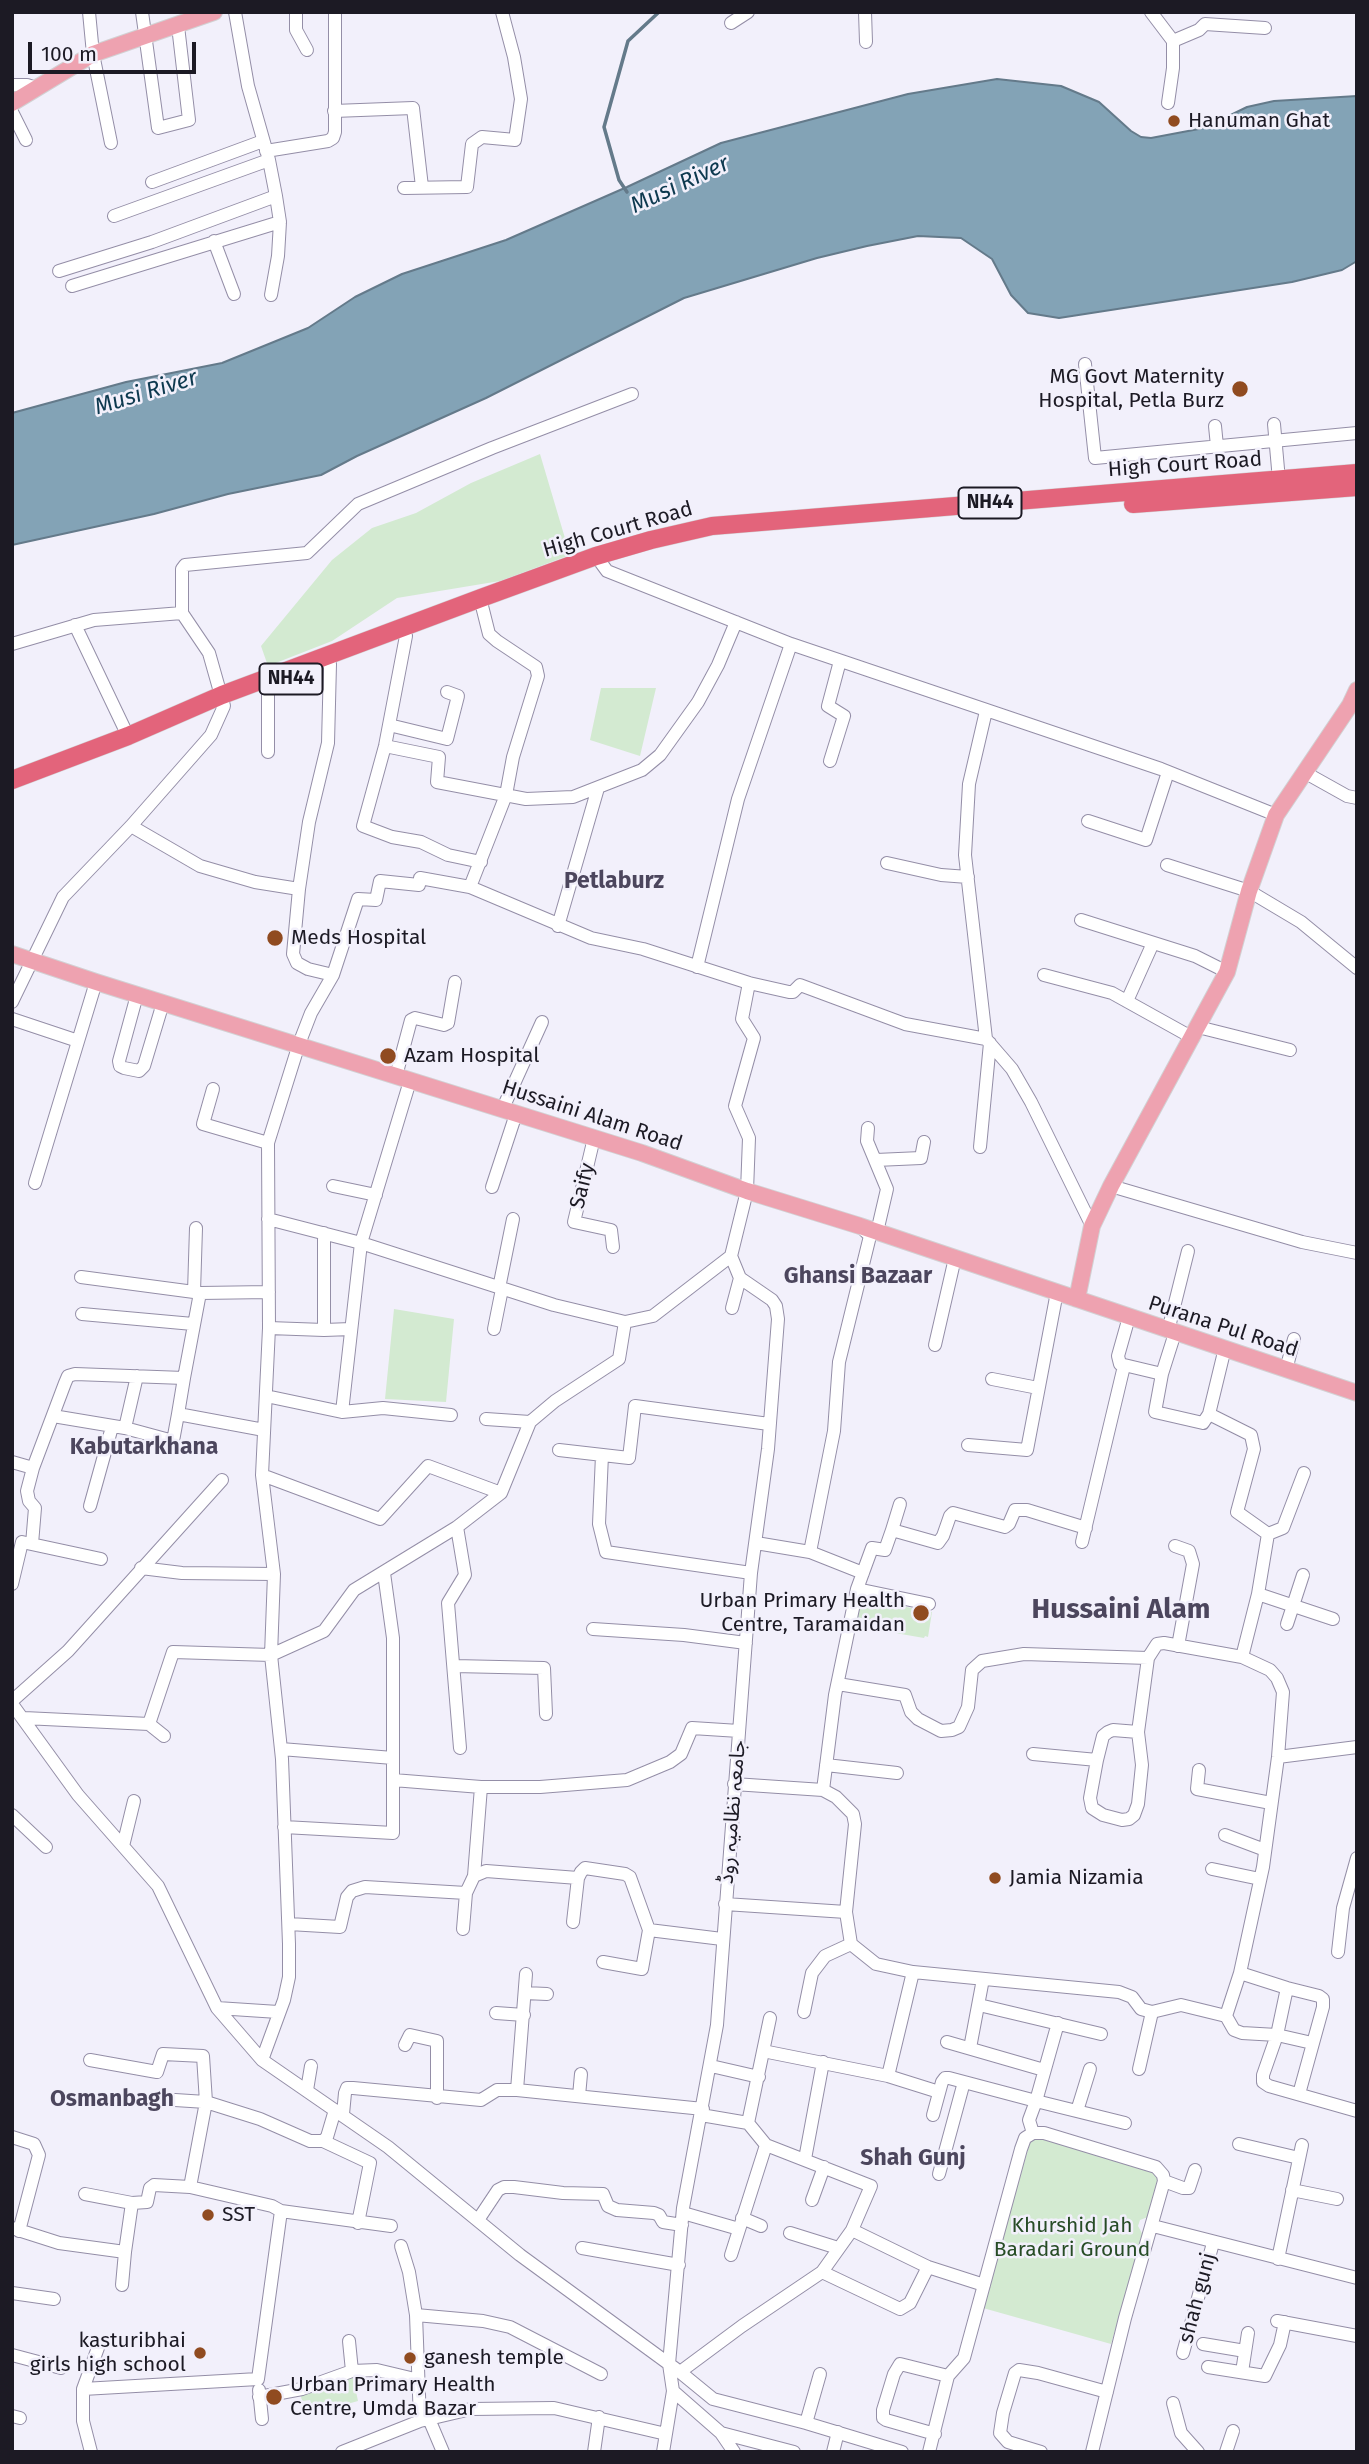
<!DOCTYPE html>
<meta charset="utf-8">
<style>
body{margin:0}
#map{position:relative;width:1369px;height:2464px;overflow:hidden;background:#f2f0fb;font-family:"Fira Sans",sans-serif}
canvas{display:block}
.frame{position:absolute;inset:0;border:14px solid #1c1a24;pointer-events:none}
.scale{position:absolute;left:28px;top:42px;width:168px;height:32px;box-sizing:border-box;border:4px solid #1c1a24;border-top:0;padding-left:9px;font-size:21px;line-height:24px;white-space:nowrap;color:#1c1a24;-webkit-text-stroke:5px #f2f0fb;paint-order:stroke}
</style>
<div id="map">
<canvas width="1369" height="2464"></canvas>
<div class="frame"></div>
<div class="scale">100 m</div>
</div>
<script>
const context = document.querySelector('canvas').getContext('2d');
context.lineJoin = 'round';
function paint(path, color) {
  context.fillStyle = color;
  context.fill(path, 'evenodd');
}
function toPath(rows) {
  const path = new Path2D();
  for (const r of rows) {
    path.moveTo(r[0], r[1]);
    for (let i = 2; i < r.length; i += 2) path.lineTo(r[i], r[i + 1]);
  }
  return path;
}
function strokePath(path, color, width, dash) {
  context.strokeStyle = color;
  context.lineWidth = width;
  context.lineCap = dash ? 'butt' : 'round';
  context.setLineDash(dash || []);
  context.stroke(path);
}
function write(font, color, halo, rows, align = 'center') {
  context.font = font + ' "Fira Sans","Noto Sans Arabic",sans-serif';
  context.lineWidth = 5;
  context.setLineDash([]);
  context.textBaseline = 'middle';
  context.strokeStyle = halo;
  context.fillStyle = color;
  for (const [text, x, y, turn = 0] of rows) {
    context.save();
    context.translate(x, y);
    context.rotate((+turn || 0) * Math.PI / 180);
    context.textAlign = isNaN(turn) ? turn : align;
    if (halo) context.strokeText(text, 0, 0);
    context.fillText(text, 0, 0);
    context.restore();
  }
}
paint(toPath([
 [540,454,570,555,500,581,397,598,332,641,268,666,261,646,332,560,372,528,416,513,471,483],
 [601,688,656,688,640,756,590,740],
 [394,1309,454,1319,446,1402,385,1399],
 [861,1598,932,1612,928,1637,925,1636,924,1638,878,1630,878,1622,857,1617],
 [1037,2135,1156,2173,1158,2181,1148,2217,1140,2220,1138,2226,1143,2235,1111,2344,983,2308,1030,2142],
 [353,2377,358,2401,315,2413,310,2400,302,2401,300,2392]
]), '#d3ead1');
const water = toPath([
 [997,79,1061,86,1099,102,1131,131,1141,137,1151,138,1204,128,1247,107,1274,101,1357,96,1357,261,1342,270,1292,282,1059,318,1028,313,1011,295,992,259,961,238,918,236,867,246,817,258,684,298,486,398,357,456,321,475,228,494,154,514,12,545,12,413,126,382,222,363,308,328,355,297,402,274,506,240,627,187,721,143,908,94,997,79]
]);
paint(water, '#83a3b6');
strokePath(water, '#647a8a', 2);
strokePath(toPath([
 [627,192,619,180,604,127,628,41,659,12]
]), '#647a8a', 3.5);
const minor = toPath([
 [89,12,93,54,111,143],
 [142,12,158,128,189,120,178,26],
 [296,12,296,30,307,50],
 [865,12,866,42],
 [1151,12,1173,41,1173,68,1168,103],
 [731,23,748,12],
 [1173,41,1199,30,1205,24,1265,28],
 [12,85,27,85,36,88],
 [334,111,413,108,422,187],
 [12,112,26,140],
 [266,151,328,141,333,138,335,132,335,12],
 [152,182,263,141],
 [404,188,467,187,472,144,482,137,515,140,521,99,514,57,502,12],
 [114,216,269,160],
 [214,241,234,294],
 [59,271,152,242,276,196,269,160,248,86,235,12],
 [72,286,280,222,276,196],
 [271,295,278,256,280,222],
 [1085,364,1095,458,1357,433],
 [1274,424,1279,480],
 [1215,426,1217,446],
 [596,556,607,571,791,644,1161,769,1276,815],
 [182,613,182,569,185,565,307,553,358,504,492,448,632,394],
 [75,625,128,736],
 [406,636,385,746,363,826,392,837,421,842,448,855,481,862],
 [12,644,94,620,182,613,209,653,224,706,211,735,131,826,63,897,12,1002],
 [330,664,328,743,309,822,299,889,293,954,297,963,308,969,333,975],
 [268,688,268,752],
 [389,725,447,739,458,696,447,692],
 [385,746,439,757,437,782,526,799,573,797,642,770,660,755,698,702,718,665,736,622],
 [830,761,844,716,828,706,840,661],
 [1304,772,1347,796,1357,798],
 [1088,821,1146,840,1168,772],
 [131,826,200,866,255,882,299,889],
 [887,863,941,875,968,877],
 [1167,865,1249,891,1301,922,1357,968],
 [470,887,506,795,513,757,538,676,536,667,497,641,489,634,482,606],
 [1081,920,1195,956,1227,972],
 [558,926,598,788],
 [697,967,738,799,791,644],
 [1044,975,1112,993,1193,1038],
 [137,995,119,1061,120,1066,124,1068,139,1071,144,1066,163,1003],
 [1127,1001,1153,943],
 [12,1019,78,1041],
 [1198,1027,1290,1050],
 [986,1039,965,855,969,784,986,711],
 [396,1076,411,1020,415,1018,444,1025,448,1023,455,982],
 [213,1089,203,1124,268,1143],
 [503,1108,542,1022],
 [868,1128,867,1141,887,1189,877,1232],
 [594,1138,574,1222,611,1230,613,1247],
 [980,1147,990,1043],
 [876,1160,921,1158,924,1142],
 [35,1183,96,982],
 [333,1186,376,1195],
 [1111,1186,1302,1242,1357,1253],
 [492,1187,516,1114],
 [268,1219,361,1243,554,1305,625,1322,653,1316,731,1256],
 [324,1233,324,1330,351,1329],
 [81,1277,194,1292,196,1228],
 [499,1288,513,1219],
 [732,1308,740,1278],
 [82,1314,193,1324],
 [1129,1317,1118,1356,1120,1364,1162,1374],
 [269,1328,324,1330],
 [494,1329,502,1289],
 [1168,1331,1188,1251],
 [1175,1333,1162,1374,1155,1412,1203,1423,1209,1414,1225,1348],
 [935,1345,955,1258],
 [1286,1370,1294,1339],
 [184,1378,200,1293,269,1292],
 [992,1379,1038,1388],
 [266,1396,342,1412,383,1408,451,1415],
 [342,1412,361,1243,410,1081],
 [1209,1414,1251,1435,1254,1449,1237,1512,1268,1534,1283,1528,1304,1473],
 [53,1416,125,1428,173,1441,178,1414],
 [486,1419,530,1422],
 [125,1428,137,1376],
 [968,1445,1027,1450,1057,1292],
 [559,1450,629,1458,635,1406,769,1424],
 [602,1455,599,1524,606,1552,751,1573],
 [12,1462,33,1468,65,1383,68,1376,75,1374,184,1378,178,1414,264,1430],
 [262,1475,380,1519,428,1466,501,1493],
 [90,1506,112,1427],
 [457,1527,465,1575,448,1603,460,1748],
 [892,1530,900,1504],
 [1082,1542,1124,1366],
 [756,1543,810,1552,834,1431,839,1362,870,1236,860,1226],
 [32,1544,35,1508,29,1501,27,1491,33,1468],
 [1175,1546,1189,1551,1193,1564,1178,1646],
 [810,1552,863,1573],
 [141,1568,182,1573,274,1574],
 [12,1584,22,1542,101,1559],
 [857,1589,929,1604],
 [1258,1594,1333,1619],
 [1287,1624,1303,1575],
 [593,1629,684,1635,746,1643],
 [1242,1657,1258,1594,1268,1534],
 [454,1666,544,1668,546,1714],
 [838,1684,905,1695,911,1712,918,1719,941,1731,952,1730,959,1727,968,1707,972,1670,982,1661,1024,1654,1148,1658],
 [12,1701,68,1651,222,1480],
 [12,1704,78,1795,158,1886,217,2008,262,2060,388,2147,520,2255,680,2372,713,2399,806,2423,902,2452],
 [24,1718,149,1724,173,1652,271,1655,324,1631,354,1590,457,1527,501,1493,530,1422,555,1401,619,1359,625,1322],
 [149,1724,164,1736],
 [281,1749,393,1758],
 [1033,1754,1097,1760,1103,1736,1108,1732,1113,1730,1138,1732],
 [1278,1757,1357,1747],
 [826,1765,897,1773],
 [1199,1770,1197,1789,1271,1803],
 [393,1780,481,1787,540,1787,627,1780,670,1762,681,1754,692,1728,739,1731],
 [734,1784,823,1790,836,1797,853,1814,855,1824,846,1912,851,1944,825,1956,812,1973,804,2012],
 [823,1790,835,1695,857,1589,872,1548,885,1550,892,1530,938,1543,943,1536,950,1516,953,1513,1005,1527,1009,1524,1015,1510,1027,1510,1086,1528],
 [12,1815,46,1847],
 [284,1827,393,1833,393,1638,384,1573],
 [1225,1835,1265,1850],
 [123,1846,134,1801],
 [1212,1869,1260,1879],
 [474,1876,481,1787],
 [578,1878,581,1872,585,1868,625,1874,630,1877,649,1930,722,1939],
 [725,1904,846,1912],
 [289,1924,340,1927,347,1897,352,1891,365,1887,466,1893],
 [463,1929,466,1893,474,1876,486,1871,578,1878,573,1922],
 [851,1944,876,1964,913,1972,1119,1992,1132,1997,1141,2009,1152,2012,1181,2005,1226,2016,1240,1973,1263,1867,1278,1757,1283,1692,1277,1678,1270,1670,1242,1657,1164,1643,1157,1644,1148,1658,1138,1732,1142,1765,1138,1804,1134,1815,1129,1819,1122,1820,1103,1815,1092,1808,1090,1798,1097,1760],
 [1338,1952,1343,1908,1357,1858],
 [603,1962,642,1969,649,1930],
 [1240,1973,1287,1988,1319,1996,1323,1999,1323,2007,1299,2094],
 [1287,1988,1277,2035,1263,2075,1263,2082,1269,2086,1357,2111],
 [525,1993,547,1994],
 [979,2005,1101,2034],
 [217,2008,278,2012],
 [496,2013,524,2015],
 [1226,2016,1234,2030,1242,2033,1277,2035,1312,2043],
 [1058,2023,1036,2101,1125,2123],
 [947,2042,1044,2070],
 [405,2045,410,2035,437,2041,437,2098],
 [970,2048,983,1979],
 [763,2051,888,2076,939,2092],
 [90,2060,157,2072,163,2054,203,2056,206,2102,260,2119,310,2141,323,2141,327,2137,335,2110],
 [262,2060,284,2000,289,1977,289,1944,282,1759,271,1655,274,1574,262,1475,269,1328,268,1143,299,1044,311,1013,333,975,358,899,376,900,380,881,419,885,420,878,470,887,591,938,643,949,749,983,789,992,793,992,800,985,905,1024,986,1039,1012,1069,1031,1102,1092,1226],
 [711,2066,759,2077],
 [1139,2069,1152,2012],
 [888,2076,913,1972],
 [307,2090,311,2066],
 [517,2090,526,1974],
 [579,2096,581,2074],
 [1077,2111,1090,2069],
 [343,2114,345,2093,347,2088,353,2088,481,2100,497,2090,517,2090,703,2109],
 [933,2115,942,2082,945,2078,949,2078,1036,2101,1029,2120,1033,2133],
 [748,2123,770,2018],
 [12,2137,34,2144,39,2155,19,2231],
 [323,2141,370,2163,358,2223],
 [1239,2144,1299,2158],
 [805,2159,823,2062],
 [939,2174,964,2082],
 [1164,2181,1183,2188,1189,2188,1195,2170],
 [1292,2190,1337,2199],
 [85,2194,132,2203],
 [812,2200,824,2167],
 [281,2211,391,2226],
 [683,2213,739,2229],
 [742,2218,761,2226],
 [478,2220,498,2190,504,2187,514,2187,563,2193,603,2194,608,2206,617,2210,654,2213,659,2215,663,2222,682,2225],
 [1153,2226,1357,2278],
 [12,2228,59,2243,125,2252,132,2203,147,2202,150,2188,154,2185,190,2187],
 [852,2230,928,2267,984,2285],
 [790,2233,838,2248],
 [401,2246,409,2272,416,2315,420,2421],
 [582,2248,679,2265],
 [731,2255,766,2145],
 [1278,2259,1302,2145],
 [822,2272,900,2309,910,2303,928,2267],
 [122,2285,125,2252],
 [12,2293,54,2299],
 [416,2315,483,2321,510,2327,601,2374],
 [1277,2321,1357,2336],
 [349,2341,352,2371],
 [1203,2344,1245,2351],
 [1183,2353,1213,2243],
 [12,2355,61,2368],
 [1208,2367,1265,2376,1280,2345,1285,2322],
 [680,2372,742,2326,822,2272,852,2230,871,2186,766,2145,748,2123,701,2115],
 [1242,2372,1248,2333],
 [83,2389,258,2379,281,2211,272,2206,190,2187,206,2102,175,2100],
 [259,2390,262,2419],
 [673,2391,721,2433,794,2452],
 [259,2397,302,2389,352,2371,377,2370,419,2380],
 [1173,2403,1181,2433,1198,2452],
 [12,2416,20,2418],
 [429,2419,443,2452],
 [806,2423,820,2374],
 [721,2433,734,2452],
 [935,2434,886,2420,883,2418,883,2410,894,2374,900,2364,948,2376],
 [91,2452,83,2421,83,2389,99,2345],
 [342,2452,420,2421,471,2409,554,2408,666,2434],
 [594,2452,599,2417],
 [663,2452,673,2391,669,2364,683,2208,717,2025,751,1573,768,1449,778,1319,776,1306,772,1300,740,1278,731,1256,747,1191,749,1138,735,1106,754,1038,742,1019,749,983],
 [833,2452,838,2432],
 [929,2452,948,2376,964,2358,1021,2149,1025,2138,1033,2133,1044,2133,1156,2167,1163,2175,1164,2181,1125,2318,1092,2452],
 [1041,2452,1008,2442,1000,2433,1003,2413,1015,2373,1019,2370,1038,2373,1107,2392],
 [1226,2452,1233,2431]
]);
const major = toPath([
 [12,103,93,54,214,12],
 [12,954,96,982,642,1153,747,1191,860,1226,1357,1393],
 [1077,1299,1092,1226,1111,1186,1227,972,1249,891,1276,815,1350,705,1357,690]
]);
const highway = toPath([
 [1133,504,1357,487],
 [12,780,128,736,222,695,481,598,596,556,651,540,712,526,1357,473]
]);
strokePath(minor, '#948ea7', 14);
strokePath(major, '#d2d1d3', 18);
strokePath(highway, '#d2d1d3', 19);
strokePath(minor, '#fff', 12);
strokePath(major, '#eea2b0', 16);
strokePath(highway, '#e3647b', 18);
for (const [x, y, r, color] of [
 [1174,121,7,"#904b20"],
 [1240,389,9,"#904b20"],
 [275,938,9,"#904b20"],
 [388,1056,9,"#904b20"],
 [921,1613,9,"#904b20"],
 [995,1878,7,"#904b20"],
 [208,2215,7,"#904b20"],
 [200,2353,7,"#904b20"],
 [410,2358,7,"#904b20"],
 [274,2397,9,"#904b20"]
]) {
  const dot = new Path2D();
  dot.arc(x, y, r, 0, 2 * Math.PI);
  context.fillStyle = color;
  context.fill(dot);
  strokePath(dot, '#f2f0fb', 2.5);
}
for (const [x, y, w] of [
 [990,503,63],
 [291,679,63]
]) {
  const box = new Path2D();
  box.roundRect(x - w / 2, y - 15.5, w, 31, 5);
  context.fillStyle = '#f2f0fb';
  context.fill(box);
  strokePath(box, '#1c1a24', 2);
}
write('bold 19px', '#1c1a24', null, [
 ["NH44",990,503],
 ["NH44",291,679]
]);
write('21px', '#1c1a24', '#f2f0fb', [
 ["Hanuman Ghat",1188,121],
 ["MG Govt Maternity",1224,377,"right"],
 ["Hospital, Petla Burz",1224,401,"right"],
 ["Meds Hospital",291,938],
 ["Azam Hospital",404,1056],
 ["Urban Primary Health",905,1601,"right"],
 ["Centre, Taramaidan",905,1625,"right"],
 ["Jamia Nizamia",1009,1878],
 ["SST",222,2215],
 ["kasturibhai",186,2341,"right"],
 ["girls high school",186,2365,"right"],
 ["ganesh temple",424,2358],
 ["Urban Primary Health",290,2385],
 ["Centre, Umda Bazar",290,2409]
], 'left');
write('21px', '#1c1a24', '#f2f0fb', [
 ["High Court Road",1185,465,-4],
 ["High Court Road",618,530,-16],
 ["Hussaini Alam Road",592,1116,18],
 ["Saify",583,1186,-76],
 ["Purana Pul Road",1223,1327,18],
 ["جامعہ نظامیہ روڈ",733,1812,-85],
 ["shah gunj",1198,2298,-75]
]);
write('21px', '#274c26', '#f2f0fb', [
 ["Khurshid Jah",1072,2226],
 ["Baradari Ground",1072,2250]
]);
write('italic 23px', '#0d394f', '#f2f0fb', [
 ["Musi River",680,185,-25],
 ["Musi River",146,393,-17]
]);
write('bold 23px', '#4c465d', '#f2f0fb', [
 ["Petlaburz",614,882],
 ["Ghansi Bazaar",858,1277],
 ["Kabutarkhana",144,1448],
 ["Osmanbagh",112,2100],
 ["Shah Gunj",913,2159]
]);
write('bold 28px', '#4c465d', '#f2f0fb', [
 ["Hussaini Alam",1121,1610]
]);
</script>
